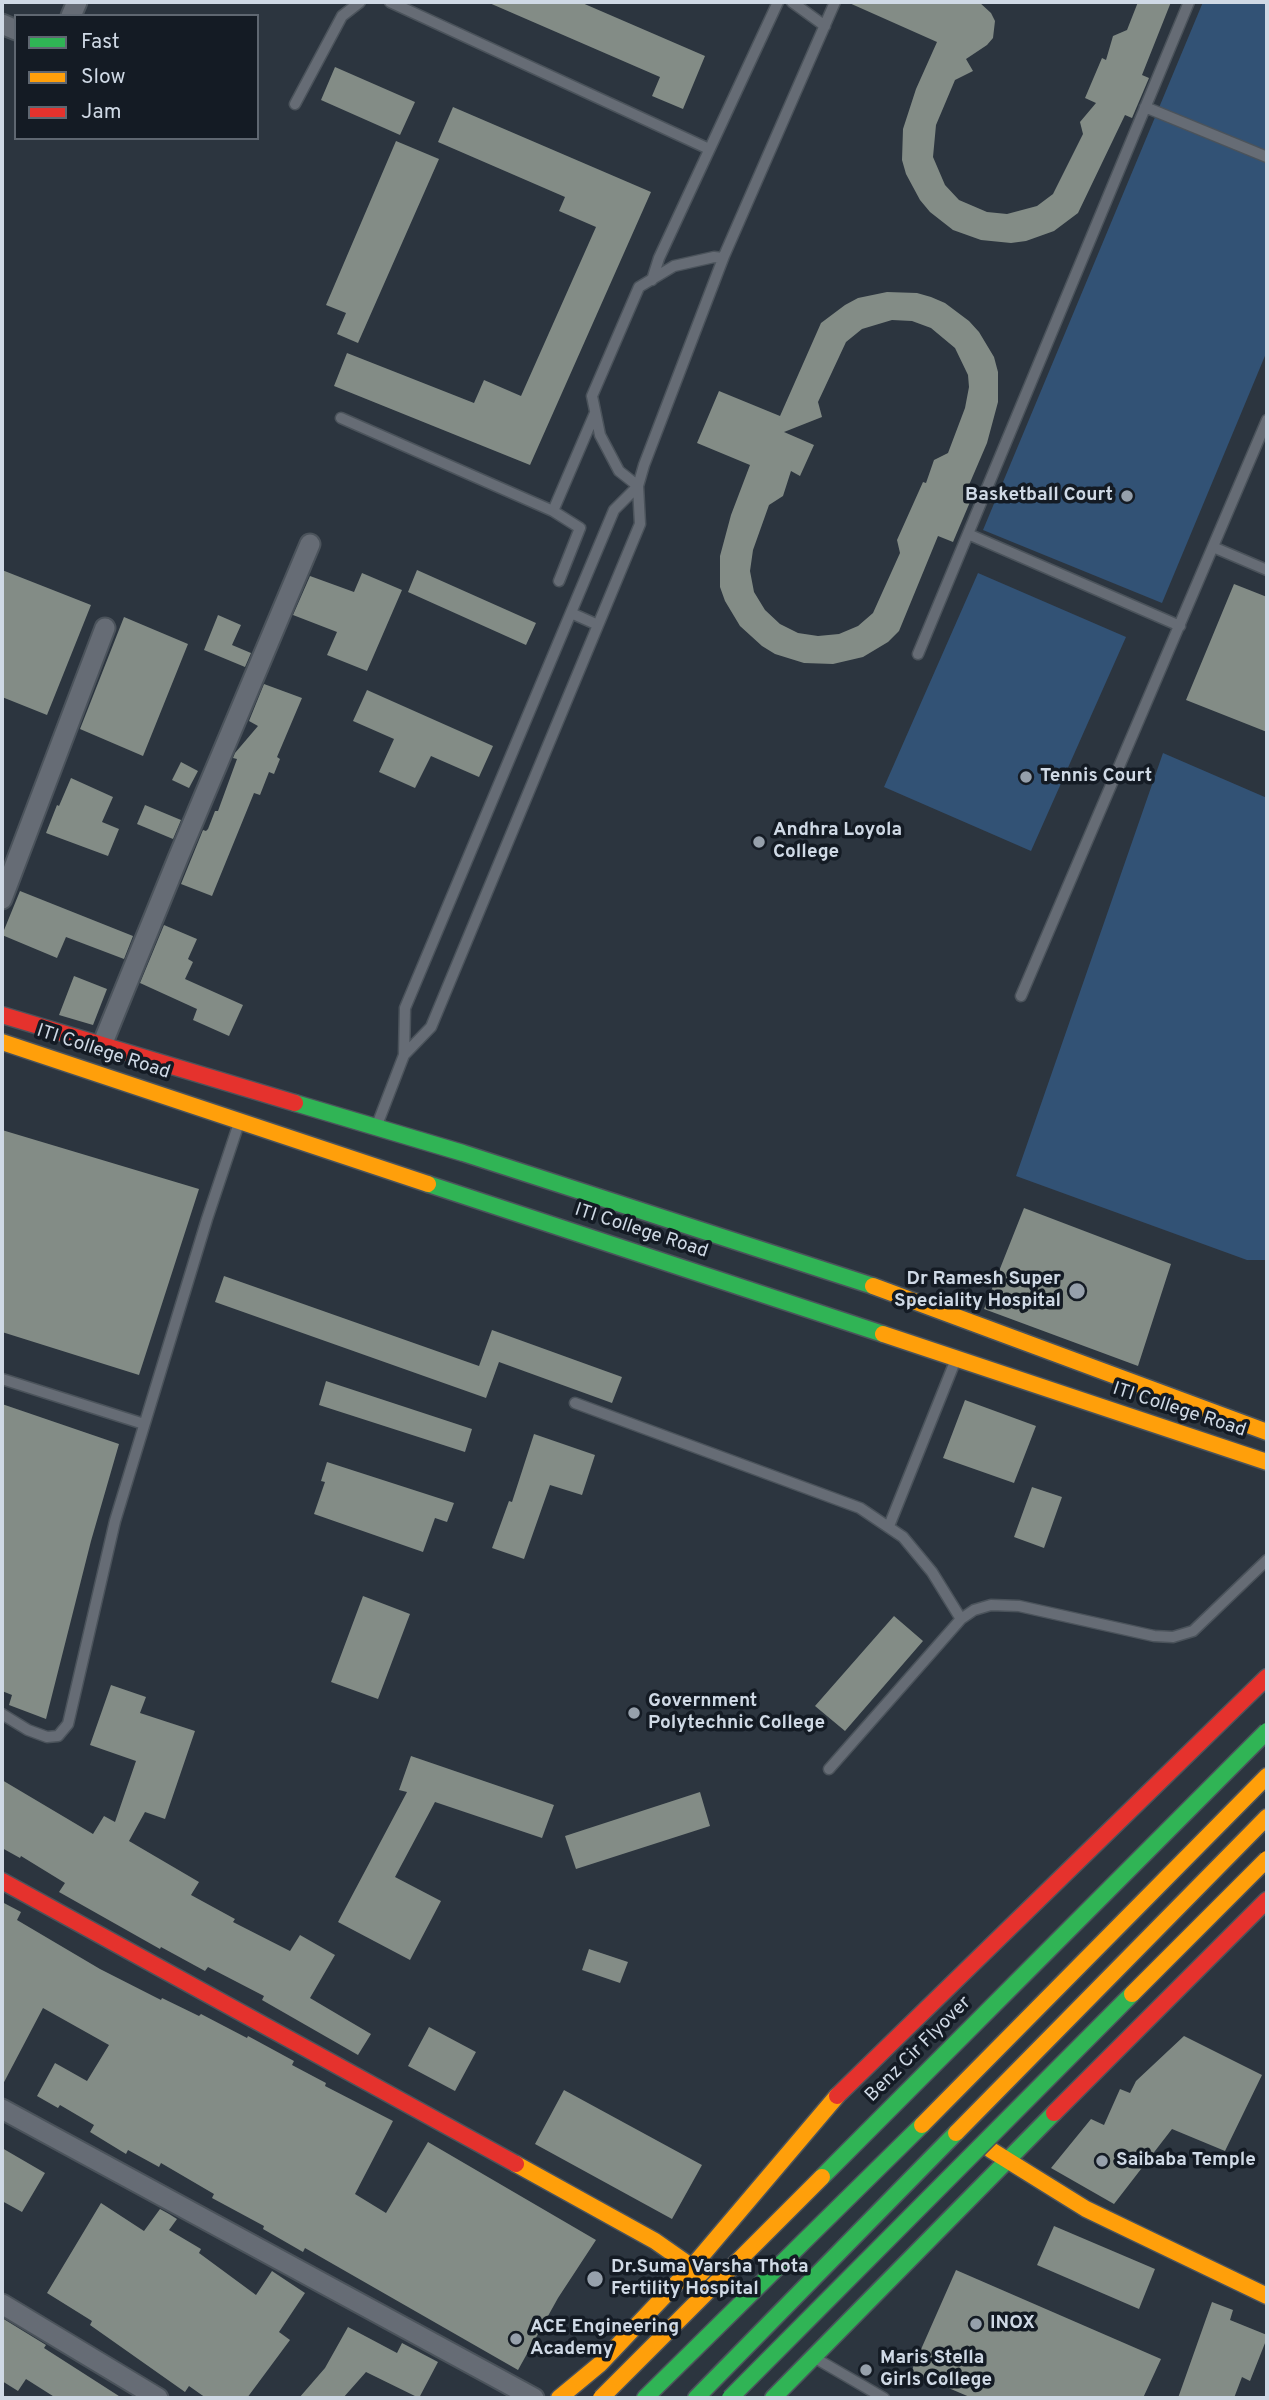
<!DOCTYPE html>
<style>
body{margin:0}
#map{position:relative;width:1269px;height:2400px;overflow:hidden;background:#2c353f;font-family:Overpass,sans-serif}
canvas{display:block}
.frame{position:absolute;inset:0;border:4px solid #cfd9e5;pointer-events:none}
.legend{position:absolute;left:14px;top:14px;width:245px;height:126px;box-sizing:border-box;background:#141b24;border:2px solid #5f6771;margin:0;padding:9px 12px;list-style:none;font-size:21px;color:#cfd9e5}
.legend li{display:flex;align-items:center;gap:14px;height:35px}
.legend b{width:35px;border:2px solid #5f6771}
</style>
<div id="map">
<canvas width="1269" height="2400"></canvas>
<div class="frame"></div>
<ul class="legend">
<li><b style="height:9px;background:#30b455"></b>Fast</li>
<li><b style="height:9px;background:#ff9f0a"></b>Slow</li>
<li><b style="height:9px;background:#e5322d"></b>Jam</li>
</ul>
</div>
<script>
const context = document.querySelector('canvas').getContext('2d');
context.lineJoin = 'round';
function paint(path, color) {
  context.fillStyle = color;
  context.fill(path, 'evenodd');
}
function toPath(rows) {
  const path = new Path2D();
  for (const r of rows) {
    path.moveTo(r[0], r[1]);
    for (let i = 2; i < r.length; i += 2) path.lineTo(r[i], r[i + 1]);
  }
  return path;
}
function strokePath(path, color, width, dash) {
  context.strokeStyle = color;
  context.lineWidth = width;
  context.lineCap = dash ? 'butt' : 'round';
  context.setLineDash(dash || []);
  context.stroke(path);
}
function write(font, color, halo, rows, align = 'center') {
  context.font = font + ' Overpass,sans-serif';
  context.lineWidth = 7;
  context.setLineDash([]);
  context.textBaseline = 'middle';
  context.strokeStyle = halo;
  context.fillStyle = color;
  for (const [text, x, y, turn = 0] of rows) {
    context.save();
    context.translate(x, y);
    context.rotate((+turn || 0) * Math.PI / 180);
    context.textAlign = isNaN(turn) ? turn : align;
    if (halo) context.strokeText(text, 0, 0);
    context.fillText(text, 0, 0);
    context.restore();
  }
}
paint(toPath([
 [1203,2,1267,2,1267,351,1162,603,983,530],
 [978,573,1126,637,1031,851,884,787],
 [1163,753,1267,798,1267,1260,1247,1260,1016,1176]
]), '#325275');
paint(toPath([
 [487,2,580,2,705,56,683,109,652,96,660,77],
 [847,2,979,2,991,13,995,21,993,38,987,45,966,59,973,71,955,80,936,125,933,157,945,185,959,200,987,212,1007,214,1037,206,1053,194,1083,134,1080,122,1096,103,1085,98,1102,58,1106,60,1113,36,1127,30,1138,2,1171,2,1142,75,1149,78,1132,118,1125,115,1078,213,1054,231,1026,241,1011,243,981,240,953,230,930,212,920,200,906,174,902,160,903,129,916,89,937,42],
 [335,67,415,102,400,135,321,100],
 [453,107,651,192,530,465,334,386,347,353,474,403,484,380,521,396,596,227,559,211,565,197,438,142],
 [396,141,439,159,358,343,337,334,346,313,326,305],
 [887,292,917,293,931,297,945,303,969,321,979,332,994,357,998,372,998,402,987,443,963,499,970,502,953,542,938,536,899,631,888,642,863,657,833,664,804,663,775,654,762,646,740,626,725,601,720,587,720,556,731,515,750,465,697,443,719,391,780,416,821,323,845,305,858,298],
 [892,320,912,321,931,328,955,348,968,375,969,387,965,408,948,453,934,460,926,483,923,482,897,540,900,553,873,613,858,626,839,634,818,636,798,633,780,624,765,610,754,592,750,571,753,550,769,505,783,496,791,471,800,476,814,445,784,432,822,417,818,402,846,342,862,329],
 [2,570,91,605,47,715,2,697],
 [417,570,536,623,526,645,408,592],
 [362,573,402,590,367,671,327,655,337,632,293,615,310,576,354,592],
 [1234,584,1267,597,1267,732,1186,700],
 [218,615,241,625,232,645,251,653,245,667,204,650],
 [124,617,188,644,143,756,80,729],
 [264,684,302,698,277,757,280,759,274,774,269,772,260,795,254,793,212,896,181,884,203,830,206,831,208,829,215,811,218,811,237,759,233,758,235,753,258,726,249,721],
 [367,690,493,746,479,777,431,756,415,788,379,772,394,739,353,721],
 [181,762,198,771,189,788,172,780],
 [71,778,113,797,102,822,119,829,108,856,46,833,57,805,59,806],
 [145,805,181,820,173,839,137,824],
 [20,891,133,936,124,959,66,937,57,958,2,935],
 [164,925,197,939,188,959,193,962,185,979,243,1005,229,1036,193,1020,197,1009,140,983],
 [74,976,107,989,93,1025,59,1015],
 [2,1130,199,1189,139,1375,2,1332],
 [1024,1208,1171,1264,1138,1366,984,1309],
 [224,1276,479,1366,492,1330,622,1377,612,1403,499,1362,486,1398,215,1302],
 [326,1381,472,1429,465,1452,319,1405],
 [965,1400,1036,1426,1014,1483,943,1458],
 [2,1404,119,1444,91,1541,46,1719,9,1705,12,1695,2,1691],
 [534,1434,595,1455,582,1495,550,1485,524,1559,492,1548,509,1501,512,1502],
 [327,1462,454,1503,447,1522,435,1518,423,1552,314,1514,325,1482,321,1481],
 [1032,1487,1062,1497,1044,1548,1014,1537],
 [363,1596,410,1614,378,1699,331,1682],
 [894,1616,923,1641,845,1731,815,1706],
 [111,1685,146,1697,140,1713,195,1731,165,1819,145,1812,129,1841,199,1882,191,1895,235,1919,233,1922,290,1951,300,1935,335,1955,310,1998,371,2034,358,2055,262,2000,264,1996,208,1967,205,1971,161,1947,160,1949,59,1892,65,1883,21,1856,20,1858,2,1848,2,1780,93,1834,104,1816,115,1822,136,1761,90,1745],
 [411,1756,554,1805,542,1838,435,1802,395,1877,441,1901,410,1960,338,1922,407,1792,399,1790],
 [700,1792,710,1826,576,1869,565,1836],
 [2,1902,21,1912,17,1920,100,1969,161,2000,162,1998,199,2016,201,2014,247,2038,248,2036,294,2061,292,2065,326,2083,325,2086,393,2121,355,2194,386,2213,428,2142,596,2240,558,2298,518,2370,305,2248,303,2252,263,2229,264,2226,212,2198,214,2194,161,2163,159,2167,128,2150,126,2154,90,2132,94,2125,60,2105,58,2108,37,2096,55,2063,87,2081,109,2045,43,2008,2,2086],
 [589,1949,628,1962,620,1983,582,1970],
 [429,2027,476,2052,455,2091,408,2066],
 [1184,2036,1262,2075,1225,2151,1172,2129,1114,2204,1051,2168,1091,2119,1104,2125,1120,2089,1130,2093,1136,2081],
 [564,2090,702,2165,672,2219,535,2144],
 [2,2148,45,2173,22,2212,2,2201],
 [101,2203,144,2231,160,2209,169,2214,177,2219,169,2230,201,2249,199,2253,256,2295,272,2271,305,2293,279,2332,290,2340,247,2398,206,2398,189,2386,185,2392,90,2325,92,2321,47,2293],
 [1054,2226,1155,2269,1139,2309,1037,2265],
 [956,2270,1161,2359,1143,2398,972,2398,911,2372],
 [1212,2302,1233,2310,1230,2320,1267,2335,1267,2338,1250,2381,1242,2377,1234,2398,1178,2398],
 [2,2318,46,2345,44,2348,122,2398,56,2398,26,2379,18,2391,2,2381],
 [348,2327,397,2353,402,2343,438,2362,419,2398,366,2372,343,2398,299,2398,325,2368]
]), '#838c86');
const lane = toPath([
 [390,2,709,149],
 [792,2,825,26],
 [295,104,342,16,360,2],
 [1145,107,1267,157],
 [652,280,659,258,778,2],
 [341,418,553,511,580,528,559,581],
 [638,486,619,471,600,435,592,396,639,287,674,266,714,257,723,258],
 [553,511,595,413],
 [968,534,1180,626],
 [1213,547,1267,570],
 [571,613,598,625],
 [918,654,1189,2],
 [1021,996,1267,420],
 [404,1055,431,1027,640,524,638,486,644,465,724,256,835,2],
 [377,1125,404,1055,405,1008,614,510,638,486],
 [2,1379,144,1424],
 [575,1403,860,1508,903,1537,932,1572,961,1619],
 [889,1526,956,1359],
 [2,1714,28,1730,47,1737,58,1736,68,1724,115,1521,207,1219,239,1123],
 [829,1769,961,1619,974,1610,991,1605,1019,1606,1154,1636,1173,1637,1193,1631,1267,1560],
 [815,2358,884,2398]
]);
const street = toPath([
 [71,16,77,2],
 [2,24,16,30],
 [2,899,105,628],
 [102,1045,178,858,310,544],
 [2,2109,534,2398],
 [2,2304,158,2398]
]);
const fast = toPath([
 [295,1103,463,1153,873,1286],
 [428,1184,883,1334],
 [645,2398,922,2125],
 [696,2398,956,2133],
 [773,2398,1054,2113]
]);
const slow = toPath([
 [2,1042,428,1184],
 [873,1286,1267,1432],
 [883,1334,1267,1462],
 [922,2125,1267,1776],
 [956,2133,1267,1817],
 [991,2150,1086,2209,1267,2296],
 [516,2164,655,2241,705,2276],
 [559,2398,600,2364,692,2267,837,2096]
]);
const jam = toPath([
 [2,1015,295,1103],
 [2,1881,516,2164],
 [837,2096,1267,1677],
 [1054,2113,1267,1900]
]);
strokePath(lane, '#4b535b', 13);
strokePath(street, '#4b535b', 23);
strokePath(fast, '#4b535b', 19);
strokePath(slow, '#4b535b', 19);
strokePath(jam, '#4b535b', 19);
strokePath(lane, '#666c75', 10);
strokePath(street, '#666c75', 19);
strokePath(fast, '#30b455', 16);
strokePath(slow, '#ff9f0a', 16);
strokePath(jam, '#e5322d', 16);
const fastBridge = toPath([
 [822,2177,1267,1731],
 [730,2398,1132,1994]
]);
const slowBridge = toPath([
 [1132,1994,1267,1859],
 [601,2398,822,2177]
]);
strokePath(fastBridge, '#4b535b', 19, []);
strokePath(slowBridge, '#4b535b', 19, []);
strokePath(fastBridge, '#30b455', 16);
strokePath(slowBridge, '#ff9f0a', 16);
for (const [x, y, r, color] of [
 [1127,496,7,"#96a0ab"],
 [1026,777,7,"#96a0ab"],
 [759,842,7,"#96a0ab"],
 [1077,1291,9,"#96a0ab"],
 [634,1713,7,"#96a0ab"],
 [1102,2161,7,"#96a0ab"],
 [595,2279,9,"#96a0ab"],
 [976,2324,7,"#96a0ab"],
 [516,2339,7,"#96a0ab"],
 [866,2370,7,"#96a0ab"]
]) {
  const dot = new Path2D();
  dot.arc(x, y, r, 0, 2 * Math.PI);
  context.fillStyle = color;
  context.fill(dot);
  strokePath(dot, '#141b24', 2.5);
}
write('bold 19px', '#cfd9e5', '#141b24', [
 ["Basketball Court",1113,496,"right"],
 ["Tennis Court",1040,777],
 ["Andhra Loyola",773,831],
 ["College",773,853],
 ["Dr Ramesh Super",1061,1280,"right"],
 ["Speciality Hospital",1061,1302,"right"],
 ["Government",648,1702],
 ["Polytechnic College",648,1724],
 ["Saibaba Temple",1116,2161],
 ["Dr.Suma Varsha Thota",611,2268],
 ["Fertility Hospital",611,2290],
 ["INOX",990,2324],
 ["ACE Engineering",530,2328],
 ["Academy",530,2350],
 ["Maris Stella",880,2359],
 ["Girls College",880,2381]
], 'left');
write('19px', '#cfd9e5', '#141b24', [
 ["ITI College Road",103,1053,18],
 ["ITI College Road",641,1232,18],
 ["ITI College Road",1179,1411,18],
 ["Benz Cir Flyover",919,2050,-45]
]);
</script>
